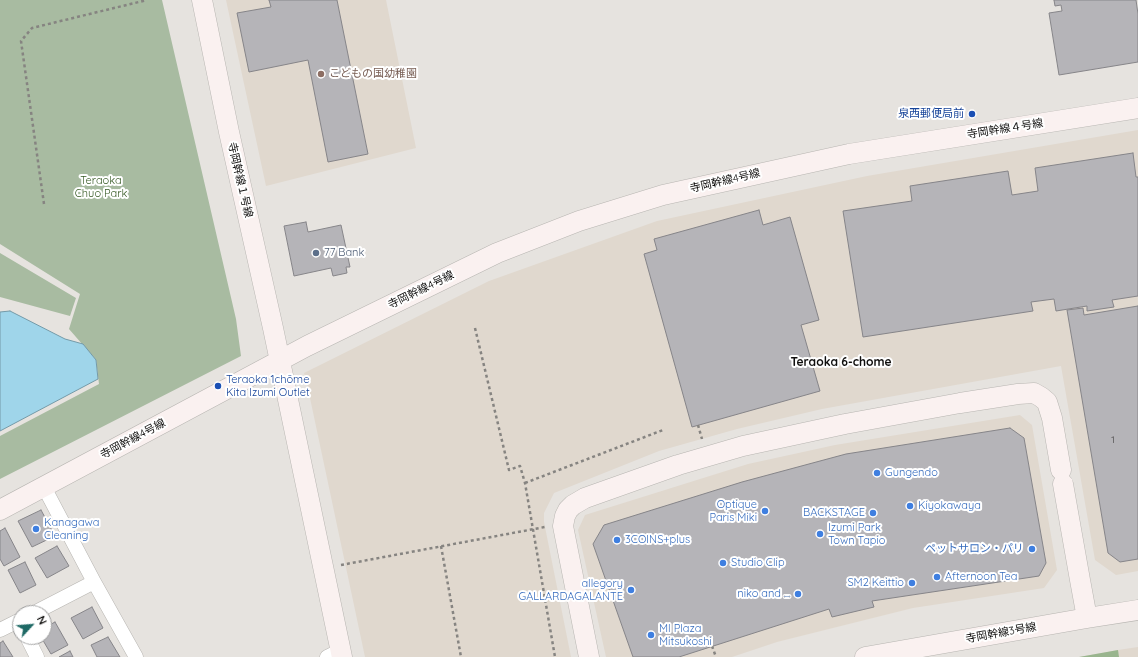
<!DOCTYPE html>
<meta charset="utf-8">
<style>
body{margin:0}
#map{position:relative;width:1138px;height:657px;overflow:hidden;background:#e6e3df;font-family:Quicksand,sans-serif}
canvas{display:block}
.north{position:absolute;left:12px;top:605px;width:40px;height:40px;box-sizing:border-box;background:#fff;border:1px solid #9f9f9f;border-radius:50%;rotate:64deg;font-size:11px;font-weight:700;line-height:16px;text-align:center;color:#100f0e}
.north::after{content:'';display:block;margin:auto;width:14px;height:18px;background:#1e6965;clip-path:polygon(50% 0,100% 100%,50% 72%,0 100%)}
</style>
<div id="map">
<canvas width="1138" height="657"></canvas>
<div class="north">N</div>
</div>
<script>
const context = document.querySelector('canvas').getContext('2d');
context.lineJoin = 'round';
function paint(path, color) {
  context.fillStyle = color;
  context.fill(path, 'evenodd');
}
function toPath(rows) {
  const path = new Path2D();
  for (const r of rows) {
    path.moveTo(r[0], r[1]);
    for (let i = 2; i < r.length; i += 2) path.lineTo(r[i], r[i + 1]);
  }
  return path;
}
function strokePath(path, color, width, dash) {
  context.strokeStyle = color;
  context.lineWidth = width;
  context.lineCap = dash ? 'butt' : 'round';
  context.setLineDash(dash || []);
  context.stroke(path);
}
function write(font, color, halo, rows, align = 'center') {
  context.font = font + ' Quicksand,"Noto Sans JP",sans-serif';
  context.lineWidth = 4;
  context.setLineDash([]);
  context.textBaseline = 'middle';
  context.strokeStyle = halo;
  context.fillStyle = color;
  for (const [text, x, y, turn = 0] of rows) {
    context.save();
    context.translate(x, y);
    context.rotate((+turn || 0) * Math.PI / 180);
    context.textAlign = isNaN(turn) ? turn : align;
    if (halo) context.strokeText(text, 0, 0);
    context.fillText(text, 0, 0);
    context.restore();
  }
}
paint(toPath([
 [226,0,386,0,416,148,266,186],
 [1138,130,1138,571,1116,575,1095,560,1061,366,822,409,737,429,659,451,554,493,544,513,544,522,571,657,365,657,307,384,304,373,489,281,657,221,867,176],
 [1020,415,1032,425,1057,570,1044,588,913,608,777,642,732,657,606,657,578,530,585,515,748,464,835,445],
 [1138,647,1138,657,1079,657,1118,650]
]), '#e0d8ce');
paint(toPath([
 [0,0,162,0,236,319,241,356,0,479,0,436,99,384,96,360,69,329,80,294,0,244],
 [0,253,76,298,70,316,0,297]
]), '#a8bba1');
paint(toPath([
 [1118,650,1119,657,1079,657]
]), '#99b58e');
const water = toPath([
 [10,311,65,339,83,344,96,360,98,379,0,431,0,312,10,311]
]);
paint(water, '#9fd5ea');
strokePath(water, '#749aa8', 1);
const building = toPath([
 [269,0,337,0,368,154,328,162,308,60,249,72,237,13,271,7,269,0],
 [1054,0,1136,0,1138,14,1138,62,1059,75,1049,13,1062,11,1061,5,1055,6,1054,0],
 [1133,153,1136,177,1138,177,1138,296,1112,300,1114,307,1087,311,1087,306,1056,311,1054,299,1031,302,1033,311,863,337,843,211,912,201,910,186,1008,171,1012,195,1038,191,1035,168,1133,153],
 [759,210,763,225,790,217,819,320,801,325,820,391,692,427,644,254,657,250,654,239,759,210],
 [306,222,308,232,341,225,350,267,346,267,347,273,333,276,331,268,294,276,284,226,306,222],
 [1138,306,1138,559,1120,562,1108,553,1067,310,1083,308,1084,315,1138,306],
 [1010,428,1024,438,1046,563,1039,576,872,601,874,607,832,617,829,609,679,657,633,657,593,544,604,525,742,482,846,454,1010,428],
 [41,510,55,536,32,547,18,521,41,510],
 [5,528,20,557,4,566,0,559,0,531,5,528],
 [57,546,69,566,47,578,35,558,57,546],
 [25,562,36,585,20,593,8,570,25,562],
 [92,607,103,628,83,639,71,618,92,607],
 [55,622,68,645,51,654,41,637,44,637,44,628,55,622],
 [108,637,120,657,97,657,91,645,108,637],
 [3,641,13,657,0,657,0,643,3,641],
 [70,651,73,657,59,657,70,651]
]);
paint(building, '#b5b4b8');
strokePath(building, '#868589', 1);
const street = toPath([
 [44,487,94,582,136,657],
 [34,613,94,582],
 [0,630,20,620],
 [27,637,37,657],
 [327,657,341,650]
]);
const secondary = toPath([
 [202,0,229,132,273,328,342,657],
 [1063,484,1080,580,1087,618],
 [0,510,307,346,497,253,579,221,663,195,849,154,1138,108],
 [589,657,563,526,565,516,568,510,573,505,585,498,678,465,743,446,845,424,960,403,1018,394,1034,393,1041,397,1047,402,1052,418,1061,470],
 [865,657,1087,618,1138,610]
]);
strokePath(street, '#b7b5b1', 15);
strokePath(secondary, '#b7b5b1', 21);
strokePath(toPath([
 [44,204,21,41,32,28,147,0],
 [475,328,509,470,520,466,525,483,555,657],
 [698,425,702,439],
 [525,483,663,430],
 [441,546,461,657],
 [341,565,545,527],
 [712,646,716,657]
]), '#868481', 2.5, [3, 3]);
strokePath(street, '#fff', 14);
strokePath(secondary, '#faf1f0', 20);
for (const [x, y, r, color] of [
 [321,74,4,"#8d6e63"],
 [972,114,4,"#1a4fb4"],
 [316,253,4,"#5c6f8a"],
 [218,386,4,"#1a4fb4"],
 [877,473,4,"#3f7fe0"],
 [910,506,4,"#3f7fe0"],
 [765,511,4,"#3f7fe0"],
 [873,513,4,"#3f7fe0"],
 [36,529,4,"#3f7fe0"],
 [820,534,4,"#3f7fe0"],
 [617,540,4,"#3f7fe0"],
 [1032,549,4,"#3f7fe0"],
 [723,563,4,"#3f7fe0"],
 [937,577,4,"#3f7fe0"],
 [912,583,4,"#3f7fe0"],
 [631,590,4,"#3f7fe0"],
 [798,594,4,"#3f7fe0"],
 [651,635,4,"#3f7fe0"]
]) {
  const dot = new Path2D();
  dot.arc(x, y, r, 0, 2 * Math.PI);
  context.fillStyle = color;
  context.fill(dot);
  strokePath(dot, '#fff', 1.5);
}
write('9px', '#393838', null, [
 ["1",1113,440]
]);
write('11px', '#785e54', '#fff', [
 ["こどもの国幼稚園",329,74]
], 'left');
write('11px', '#164399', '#fff', [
 ["泉西郵便局前",964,114],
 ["Teraoka 1chōme",226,380,"left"],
 ["Kita Izumi Outlet",226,393,"left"]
], 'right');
write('11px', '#100f0e', '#fff', [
 ["寺岡幹線４号線",1005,129,-9],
 ["寺岡幹線１号線",240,180,77],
 ["寺岡幹線4号線",725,181,-13],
 ["寺岡幹線4号線",421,290,-26],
 ["寺岡幹線4号線",133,439,-28],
 ["寺岡幹線3号線",1001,633,-10]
]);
write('11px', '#355923', '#fff', [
 ["Teraoka",101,181],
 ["Chuo Park",101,194]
]);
write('11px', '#4e5e75', '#fff', [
 ["77 Bank",324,253]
], 'left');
write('11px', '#366cbe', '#fff', [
 ["Gungendo",885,473],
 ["Optique",757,505,"right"],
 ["Paris Miki",757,518,"right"],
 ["Kiyokawaya",918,506],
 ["BACKSTAGE",865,513,"right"],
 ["Kanagawa",44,523],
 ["Cleaning",44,536],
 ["Izumi Park",828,528],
 ["Town Tapio",828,541],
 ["3COINS+plus",625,540],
 ["ペットサロン・パリ",1024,549,"right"],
 ["Studio Clip",731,563],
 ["Afternoon Tea",945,577],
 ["SM2 Keittio",904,583,"right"],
 ["allegory",623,584,"right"],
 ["GALLARDAGALANTE",623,597,"right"],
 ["niko and ...",790,594,"right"],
 ["Ml Plaza",659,629],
 ["Mitsukoshi",659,642]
], 'left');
write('bold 12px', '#100f0e', '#fff', [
 ["Teraoka 6-chome",841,362]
]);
</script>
